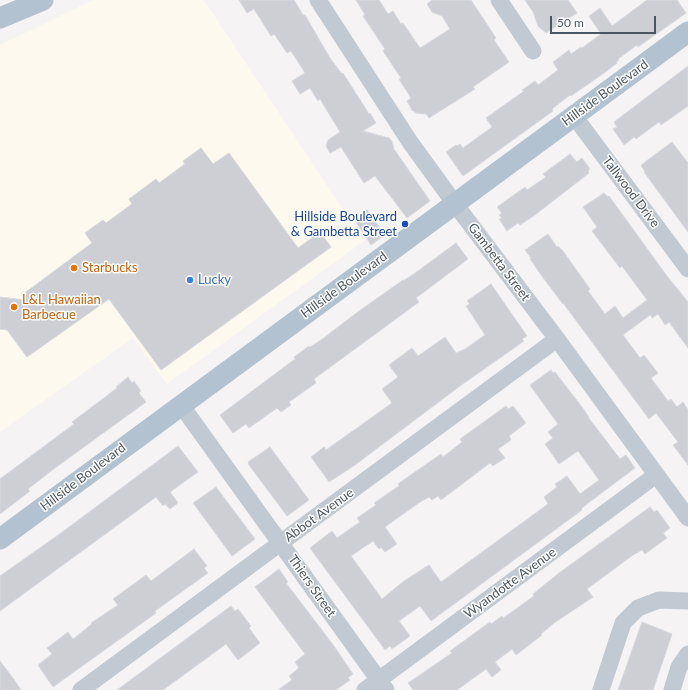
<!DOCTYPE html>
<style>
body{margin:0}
#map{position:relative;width:688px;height:690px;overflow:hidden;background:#f5f3f3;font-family:Lato,sans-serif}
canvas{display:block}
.scale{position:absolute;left:550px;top:16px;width:106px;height:18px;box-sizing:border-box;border:2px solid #4a5661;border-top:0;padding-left:5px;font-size:12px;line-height:14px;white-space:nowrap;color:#4a5661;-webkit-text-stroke:3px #fff;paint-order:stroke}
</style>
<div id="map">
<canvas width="688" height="690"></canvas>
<div class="scale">50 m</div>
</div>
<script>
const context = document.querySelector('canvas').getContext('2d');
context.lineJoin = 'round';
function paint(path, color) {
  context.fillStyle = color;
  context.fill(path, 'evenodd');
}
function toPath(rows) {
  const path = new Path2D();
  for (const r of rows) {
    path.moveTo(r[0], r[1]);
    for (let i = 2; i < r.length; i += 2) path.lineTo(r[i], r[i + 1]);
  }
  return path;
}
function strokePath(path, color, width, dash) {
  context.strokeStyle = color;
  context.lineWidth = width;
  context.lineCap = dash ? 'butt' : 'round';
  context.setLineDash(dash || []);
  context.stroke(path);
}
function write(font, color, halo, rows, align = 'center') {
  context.font = font + ' Lato,sans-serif';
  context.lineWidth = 3;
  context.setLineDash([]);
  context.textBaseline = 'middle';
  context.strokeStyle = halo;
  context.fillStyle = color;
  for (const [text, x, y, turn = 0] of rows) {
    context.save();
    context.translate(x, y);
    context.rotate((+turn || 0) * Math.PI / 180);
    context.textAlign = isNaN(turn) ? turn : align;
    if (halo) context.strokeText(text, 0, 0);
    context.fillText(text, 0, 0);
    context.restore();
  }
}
paint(toPath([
 [93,0,204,0,364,241,167,384,133,338,0,432,0,45]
]), '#fdf9ef');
const building = toPath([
 [239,0,294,0,303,15,305,15,330,58,342,74,343,73,369,114,370,113,376,123,363,131,389,138,392,141,394,149,430,201,407,218,375,176,364,183,341,147,330,153,326,146,328,140,340,132,320,99,318,101,310,88,300,94,292,81,305,73,291,51,287,53,274,34,271,36,254,9,247,13,239,0],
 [356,0,379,0,388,14,393,11,401,24,403,23,420,48,450,29,442,16,432,12,427,4,432,0,471,0,496,38,494,40,509,62,473,87,475,89,429,118,426,114,416,113,412,110,407,101,411,98,399,79,401,78,383,51,385,49,363,16,365,15,356,0],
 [525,0,568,0,577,13,546,33,538,26,533,12,525,0],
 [647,0,677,0,686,13,638,47,637,45,618,59,619,60,616,62,617,63,607,71,571,96,570,95,552,109,553,111,463,176,446,152,456,145,457,146,460,144,463,148,492,127,486,118,524,91,522,90,535,81,538,85,558,70,553,62,569,50,571,54,581,47,582,48,601,34,589,16,600,8,612,26,647,0],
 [688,66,688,106,661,125,659,122,636,139,634,137,624,145,613,129,617,127,614,122,688,66],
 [672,142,688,163,688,232,644,172,645,172,641,165,672,142],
 [201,148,213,164,229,153,298,248,320,232,331,247,161,370,109,299,27,357,7,330,0,329,0,297,24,300,26,292,92,243,85,233,103,220,106,223,132,204,129,199,156,179,159,183,185,164,183,161,201,148],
 [570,154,577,162,582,158,590,169,588,171,589,173,535,215,520,225,518,223,507,231,499,219,502,218,499,215,502,213,497,207,525,187,527,190,546,177,543,174,570,154],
 [604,193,608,197,609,196,667,276,688,302,688,348,669,322,665,325,658,314,652,318,650,315,623,335,640,358,644,355,658,373,651,378,668,401,671,399,677,407,683,402,688,410,688,465,673,445,678,442,656,413,649,419,563,303,563,304,544,279,530,259,531,258,525,250,548,234,557,247,558,246,563,251,590,289,588,291,605,314,615,306,623,318,647,300,622,266,620,268,592,231,597,227,583,207,604,193],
 [367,210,385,235,371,245,354,219,367,210],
 [456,243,468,259,416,298,419,302,314,379,316,383,289,402,291,405,281,412,277,408,249,428,246,424,233,433,220,415,295,359,294,357,309,346,310,347,321,340,359,311,403,280,403,281,418,271,456,243],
 [491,284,527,336,522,339,524,341,460,386,355,465,329,482,311,457,324,447,326,450,392,403,382,389,398,377,389,365,412,348,418,356,445,337,456,353,465,349,485,335,466,306,470,304,467,301,491,284],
 [551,370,553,373,555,372,582,407,589,417,588,417,620,459,626,455,635,468,587,504,581,509,582,510,431,621,420,606,399,621,410,636,392,649,390,646,385,650,310,548,332,531,337,538,360,522,357,518,376,505,374,503,399,486,398,484,412,474,441,454,443,457,462,442,460,439,506,406,508,409,513,406,526,423,509,436,511,440,498,449,505,458,493,466,490,463,441,500,438,496,432,500,429,497,420,502,385,527,397,544,385,552,381,547,379,549,373,541,351,556,382,599,404,581,429,565,441,582,548,504,544,497,557,487,555,484,567,476,580,494,599,480,578,451,559,464,545,444,553,438,548,432,558,424,530,385,551,370],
 [128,377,132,383,134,381,141,391,139,393,146,402,55,468,28,489,30,491,0,514,0,479,74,424,72,422,117,388,116,387,128,377],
 [178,446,198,472,170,492,178,503,170,509,165,504,163,506,156,497,0,611,0,576,61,533,178,446],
 [270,447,309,500,287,516,249,465,248,462,270,447],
 [216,487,255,539,232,556,193,503,216,487],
 [650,507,654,512,657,510,670,528,663,533,667,538,645,554,642,550,633,555,587,589,593,597,554,623,541,634,542,635,516,655,512,649,495,662,501,670,492,677,486,669,457,690,413,690,408,683,452,653,450,651,490,622,491,624,502,616,503,618,506,616,534,596,533,594,559,573,650,507],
 [194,549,207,566,204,568,208,573,155,611,156,613,145,621,53,687,38,665,52,654,47,648,68,632,73,639,92,624,91,623,118,605,113,599,146,575,151,581,194,549],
 [279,569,288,582,286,583,334,646,353,674,348,678,350,680,336,690,278,690,292,680,289,676,299,668,295,662,305,654,255,587,279,569],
 [231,606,235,611,238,609,251,626,249,628,260,643,238,660,226,644,163,690,117,690,231,606],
 [642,622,672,634,667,649,653,690,618,690,642,622],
 [0,661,13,678,21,690,0,690,0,661]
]);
paint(building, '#cdcfd5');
strokePath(building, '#d7d9de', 1);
strokePath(toPath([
 [318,0,410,142,455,204,557,339,688,518],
 [499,0,533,51],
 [574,116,688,269],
 [181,405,386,690],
 [81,690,557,339],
 [365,690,656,475],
 [601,690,623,623,638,608,659,600,688,601],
 [672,690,679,667,688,654]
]), '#c1cad2', 17);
strokePath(toPath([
 [0,18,43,0],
 [0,539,688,32]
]), '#b3c2d1', 21);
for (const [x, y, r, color] of [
 [405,224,4,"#1a4fb4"],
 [74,268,4,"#e8710a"],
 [190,280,4,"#3f7fe0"],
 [14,307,4,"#e8710a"]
]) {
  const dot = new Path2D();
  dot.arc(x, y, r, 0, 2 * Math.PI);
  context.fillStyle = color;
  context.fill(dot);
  strokePath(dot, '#fff', 1.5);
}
write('13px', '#4a5661', '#fff', [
 ["Hillside Boulevard",605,93,-36],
 ["Tallwood Drive",631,192,53],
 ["Gambetta Street",499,262,53],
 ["Hillside Boulevard",344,285,-36],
 ["Hillside Boulevard",83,477,-37],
 ["Abbot Avenue",319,515,-36],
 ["Wyandotte Avenue",510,583,-36],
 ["Thiers Street",312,586,55]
]);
write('13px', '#164399', '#fff', [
 ["Hillside Boulevard",397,217],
 ["& Gambetta Street",397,232]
], 'right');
write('13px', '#c56008', '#fff', [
 ["Starbucks",82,268],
 ["L&L Hawaiian",22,300],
 ["Barbecue",22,315]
], 'left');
write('13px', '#366cbe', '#fff', [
 ["Lucky",198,280]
], 'left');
</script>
